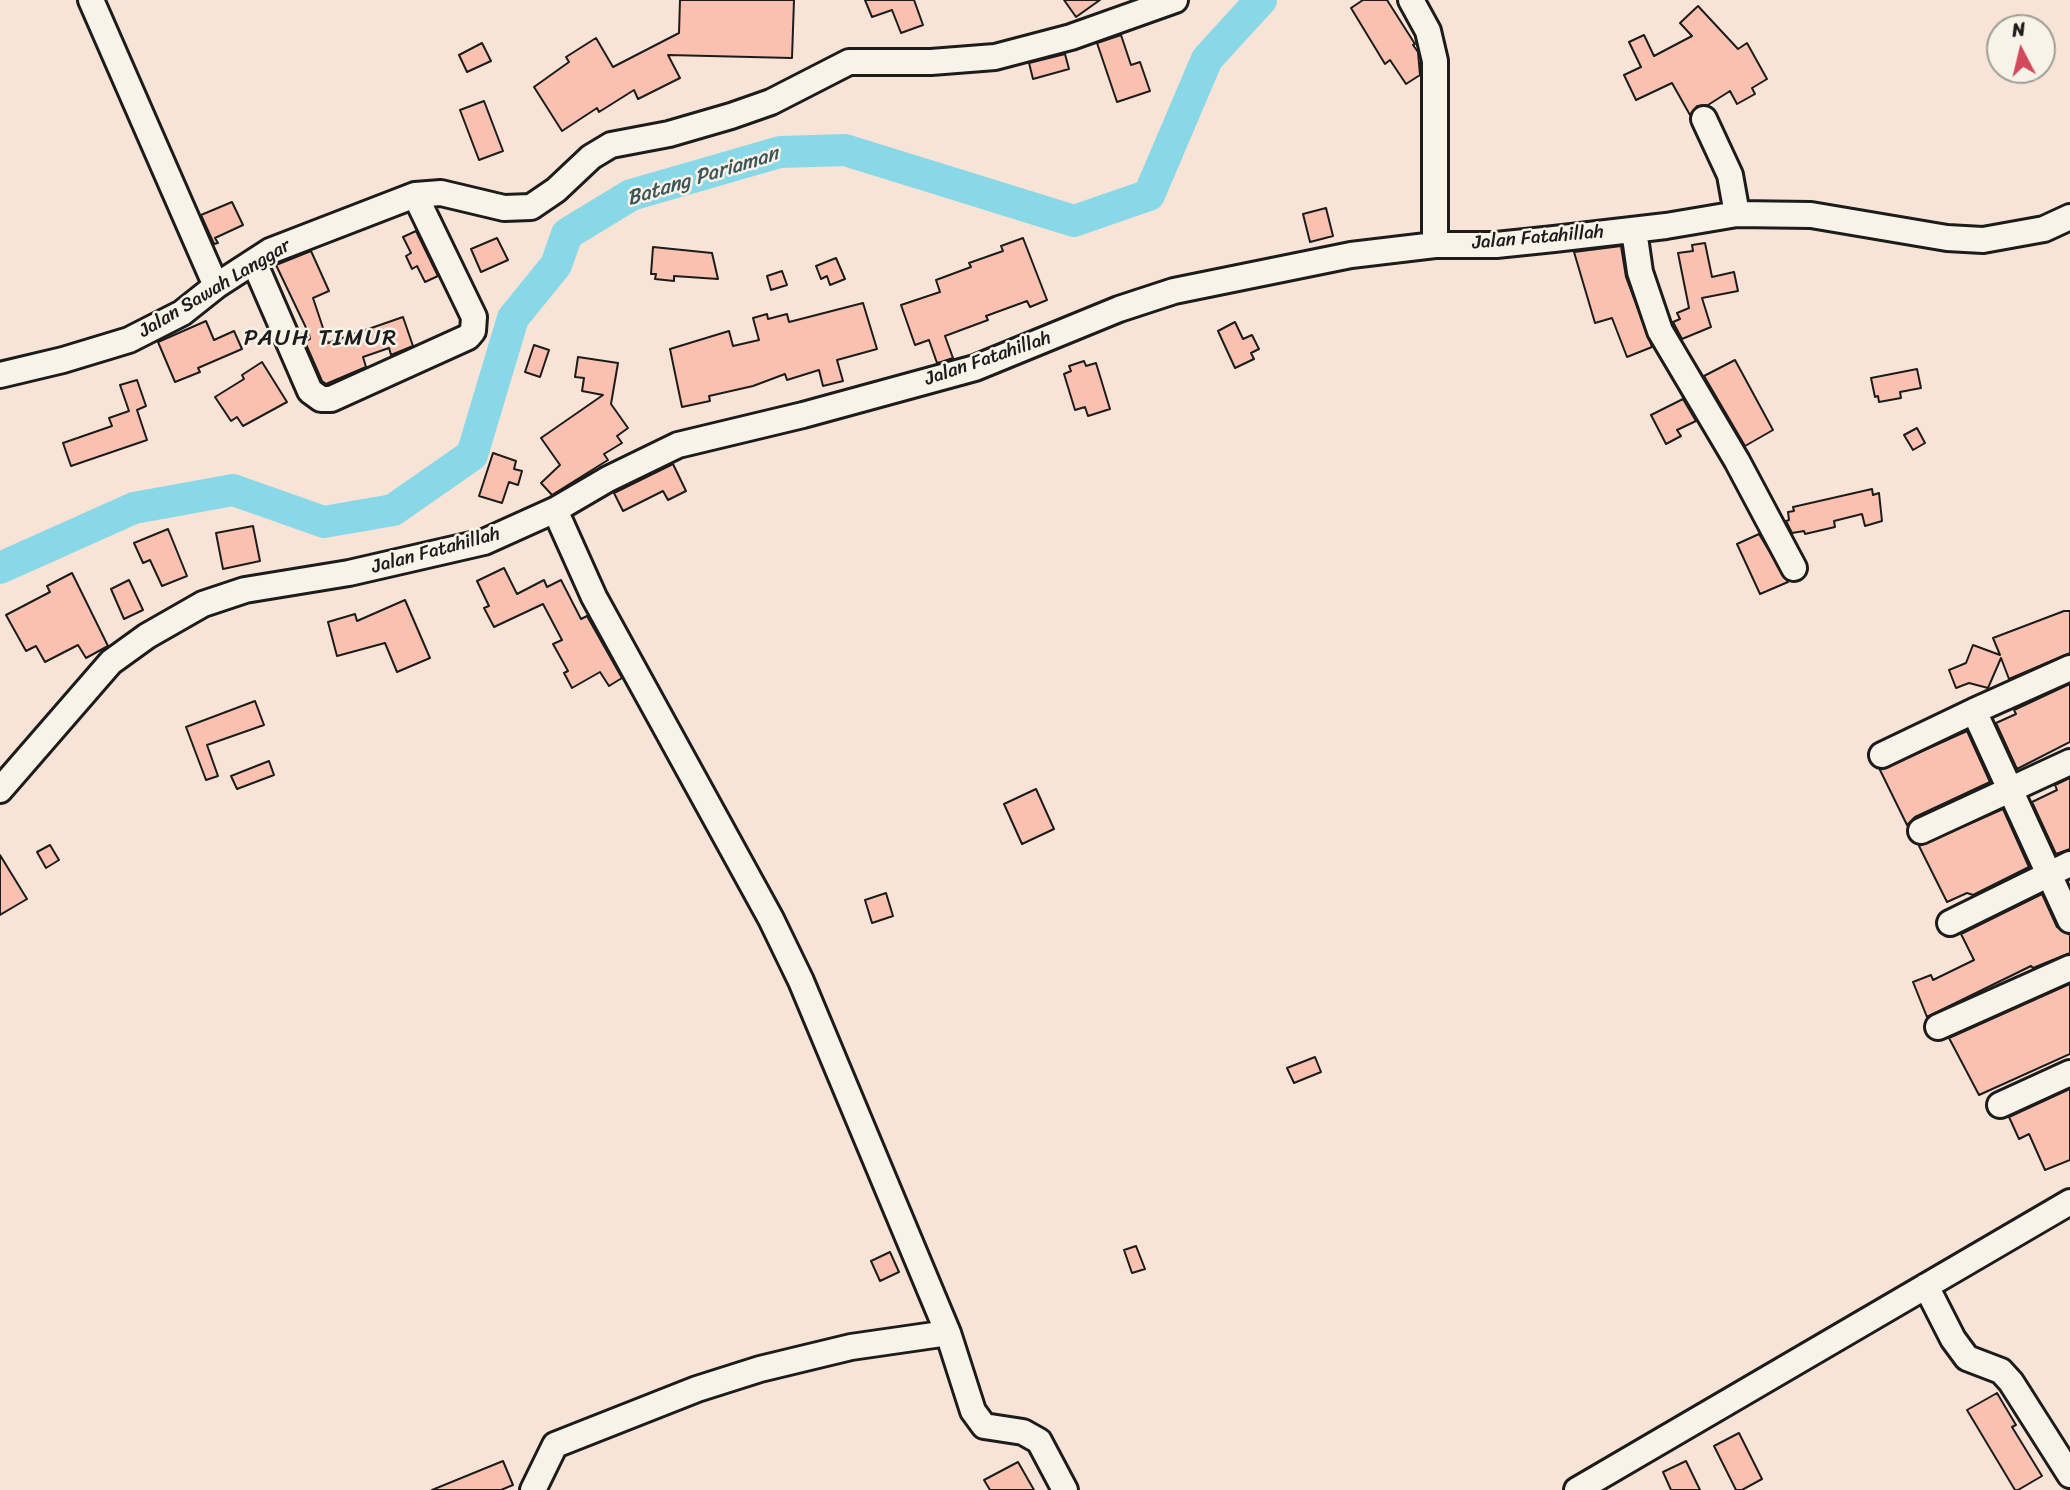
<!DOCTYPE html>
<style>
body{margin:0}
#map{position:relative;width:2070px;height:1490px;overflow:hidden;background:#f8e4d7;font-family:Sriracha,sans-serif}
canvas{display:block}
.north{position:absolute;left:1986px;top:14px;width:70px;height:70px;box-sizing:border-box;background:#f7f3e8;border:2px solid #9f9d96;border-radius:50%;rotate:353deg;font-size:19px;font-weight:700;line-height:28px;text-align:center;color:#1c1c1c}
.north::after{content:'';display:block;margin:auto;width:24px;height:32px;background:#d1495b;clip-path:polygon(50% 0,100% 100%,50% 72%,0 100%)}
</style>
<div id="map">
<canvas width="2070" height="1490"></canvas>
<div class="north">N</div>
</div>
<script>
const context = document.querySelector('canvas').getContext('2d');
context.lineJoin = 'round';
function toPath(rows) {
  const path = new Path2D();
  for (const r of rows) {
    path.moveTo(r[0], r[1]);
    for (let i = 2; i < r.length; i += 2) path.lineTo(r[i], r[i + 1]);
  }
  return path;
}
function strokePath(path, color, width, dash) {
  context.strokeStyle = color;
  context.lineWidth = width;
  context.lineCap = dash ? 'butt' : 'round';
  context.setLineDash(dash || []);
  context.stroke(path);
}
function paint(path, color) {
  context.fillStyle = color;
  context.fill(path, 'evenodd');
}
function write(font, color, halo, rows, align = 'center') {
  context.font = font + ' Sriracha,sans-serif';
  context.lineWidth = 5;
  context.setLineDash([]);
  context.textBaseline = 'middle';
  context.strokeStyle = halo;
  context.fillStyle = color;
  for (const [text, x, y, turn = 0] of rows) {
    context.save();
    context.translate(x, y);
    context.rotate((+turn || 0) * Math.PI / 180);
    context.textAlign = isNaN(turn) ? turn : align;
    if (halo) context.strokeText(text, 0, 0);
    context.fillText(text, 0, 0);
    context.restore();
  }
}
strokePath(toPath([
 [0,568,134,508,233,490,324,522,393,510,472,455,513,318,556,265,567,234,631,195,780,152,845,150,1074,221,1149,195,1207,59,1261,0]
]), '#89d8e7', 32);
const building = toPath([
 [680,0,794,0,792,58,668,55,680,78,638,99,634,90,599,112,597,108,562,131,534,87,569,62,566,57,596,38,613,67,679,33,680,0],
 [865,0,914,0,923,25,901,33,892,10,872,17,865,0],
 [1064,0,1100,0,1076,17,1064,0],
 [1363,0,1387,0,1415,44,1413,45,1418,52,1420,75,1406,84,1390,60,1385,64,1351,8,1363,0],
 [1698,6,1738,49,1747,43,1767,79,1752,88,1755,94,1737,104,1730,91,1708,105,1697,106,1690,115,1672,83,1636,100,1624,75,1641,67,1629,42,1644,35,1654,56,1692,36,1680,23,1698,6],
 [1121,35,1131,65,1140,62,1150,91,1117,102,1097,43,1121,35],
 [482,43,491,61,467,72,459,55,482,43],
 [1065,54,1069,69,1033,79,1029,63,1065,54],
 [484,101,503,151,479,160,460,110,484,101],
 [232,202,243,225,215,238,218,243,214,244,201,215,232,202],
 [1326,208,1333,236,1310,242,1303,214,1326,208],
 [416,231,438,276,425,282,417,266,412,269,406,256,411,253,403,237,416,231],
 [497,238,508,260,481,272,471,249,497,238],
 [1023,238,1047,300,1030,307,1027,301,986,316,988,320,945,336,953,358,941,362,937,363,929,340,915,345,901,305,940,292,936,280,971,267,969,263,1003,251,1001,246,1023,238],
 [1705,243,1712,277,1734,272,1738,291,1702,298,1711,327,1682,339,1673,322,1680,319,1677,313,1689,308,1678,253,1693,251,1692,245,1705,243],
 [1621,246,1626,277,1652,347,1627,357,1612,318,1595,323,1574,252,1621,246],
 [653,247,712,253,718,279,674,276,674,281,655,279,656,274,651,274,653,247],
 [311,251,329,291,313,298,328,343,403,317,413,346,391,355,389,348,363,357,366,367,326,384,322,381,305,342,310,339,309,334,276,265,311,251],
 [836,258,845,279,830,285,827,276,821,279,816,266,836,258],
 [782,271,787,285,771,290,767,276,782,271],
 [863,303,877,349,837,360,843,381,823,386,819,370,787,380,785,374,753,386,709,396,710,401,682,407,670,349,729,331,733,346,759,340,753,318,767,314,768,319,787,314,789,322,863,303],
 [206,321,214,340,234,331,242,349,198,368,200,372,175,382,158,342,206,321],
 [1235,322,1243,339,1252,335,1259,349,1251,353,1254,359,1235,368,1218,331,1235,322],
 [534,345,549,350,540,377,525,372,534,345],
 [578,357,618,363,611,404,628,428,617,436,622,443,604,454,608,460,552,495,541,483,560,465,541,438,603,395,582,391,584,378,575,377,578,357],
 [1735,360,1773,430,1745,446,1704,376,1735,360],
 [1084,361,1086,366,1096,363,1110,409,1088,416,1085,407,1075,410,1064,374,1071,371,1069,366,1084,361],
 [262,362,287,402,243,426,237,417,231,421,215,397,244,379,242,375,262,362],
 [1917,369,1921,388,1900,392,1901,398,1879,402,1878,396,1875,397,1871,378,1917,369],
 [137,380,146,406,137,410,147,440,71,466,63,443,112,426,109,418,129,411,120,385,137,380],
 [1683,399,1696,421,1677,430,1681,436,1666,444,1651,415,1683,399],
 [1917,428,1925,443,1913,450,1904,435,1917,428],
 [493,453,516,461,514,469,522,471,518,485,509,482,502,503,479,496,493,453],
 [673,464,686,491,668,500,663,491,623,511,614,493,673,464],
 [1872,489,1873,495,1879,493,1882,521,1865,526,1862,514,1834,521,1835,527,1805,534,1804,531,1792,533,1786,521,1789,520,1788,512,1794,511,1793,507,1872,489],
 [253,526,260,561,223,569,216,533,253,526],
 [168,529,187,576,162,586,150,560,143,563,134,543,168,529],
 [1759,534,1788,582,1760,594,1737,544,1759,534],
 [504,568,517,594,544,580,547,587,561,580,581,619,587,616,622,678,609,686,600,672,572,688,564,673,568,671,553,644,562,640,543,604,494,627,484,608,489,606,477,581,504,568],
 [72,573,108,646,86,658,78,645,45,662,36,646,26,651,6,615,50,592,47,586,72,573],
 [129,580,143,610,124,619,111,589,129,580],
 [405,600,430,658,397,672,385,643,337,656,328,622,355,614,357,621,405,600],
 [2064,611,2070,611,2070,653,2009,679,2001,658,1988,688,1969,683,1956,688,1949,670,1966,663,1973,645,2000,655,1993,638,2064,611],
 [2070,684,2070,742,2017,769,1996,723,2016,714,2014,710,2070,684],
 [255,701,264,725,207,745,218,776,206,780,186,727,255,701],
 [1967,731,1990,782,1915,817,1907,825,1880,770,1967,731],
 [269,761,274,775,237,789,231,776,269,761],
 [2070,778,2070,849,2056,854,2032,802,2057,790,2055,785,2070,778],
 [1036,789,1054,829,1022,844,1004,804,1036,789],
 [2003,809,2029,867,1973,895,1967,893,1947,902,1919,846,2003,809],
 [50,845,59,860,46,868,37,852,50,845],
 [0,855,27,899,0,915,0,855],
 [886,893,893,916,872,923,865,900,886,893],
 [2042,894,2057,927,2070,935,2070,953,2033,968,2031,966,1927,1017,1913,982,1931,975,1933,980,1974,960,1961,934,2042,894],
 [2070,984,2070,1054,1979,1095,1949,1038,2070,984],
 [1315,1057,1321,1072,1294,1083,1287,1068,1315,1057],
 [2070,1089,2070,1160,2045,1170,2029,1134,2019,1139,2009,1117,2070,1089],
 [1136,1246,1145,1269,1132,1273,1124,1250,1136,1246],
 [890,1252,899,1272,880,1281,871,1261,890,1252],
 [1997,1393,2016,1425,2012,1427,2042,1476,2018,1490,2015,1490,1967,1410,1997,1393],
 [1739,1433,1762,1479,1742,1490,1736,1490,1714,1446,1739,1433],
 [503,1461,513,1485,501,1490,432,1490,503,1461],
 [1686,1461,1700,1490,1671,1490,1663,1472,1686,1461],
 [1018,1462,1034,1490,990,1490,984,1480,1018,1462]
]);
paint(building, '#fac1b0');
strokePath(building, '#1c1c1c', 2);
const minor = toPath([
 [91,0,216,286],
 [1411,0,1428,31,1435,61,1435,245],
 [1704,119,1730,175,1737,214],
 [1634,230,1640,272,1660,331,1737,461,1794,568],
 [254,262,310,391,321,399,331,399,468,337,473,331,474,317,415,195],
 [0,375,63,360,129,340,182,313,216,286,270,251,415,195,441,193,504,208,531,207,556,190,591,157,611,145,669,134,731,116,771,102,849,62,931,62,995,57,1071,37,1175,0],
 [555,510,594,597,771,919,801,981,948,1333,973,1411,984,1426,1023,1432,1039,1441,1065,1490],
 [2070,668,1974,711,2070,920],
 [1882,755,1974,711],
 [0,790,111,662,147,636,203,604,245,590,349,573,484,542,555,510,608,479,678,445,803,415,975,368,1119,309,1174,291,1351,255,1435,245,1496,245,1554,239,1666,226,1737,214,1811,215,1947,238,1983,240,2044,229,2070,217],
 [1921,831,2070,762],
 [1950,923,2070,864],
 [1938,1027,2070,968],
 [2000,1105,2070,1073],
 [1926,1286,1953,1339,1967,1358,2001,1371,2011,1382,2070,1475],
 [533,1490,555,1445,697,1389,760,1369,851,1347,948,1333],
 [1577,1490,2070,1202]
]);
strokePath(minor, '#1c1c1c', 30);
strokePath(minor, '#f7f3e8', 24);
write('19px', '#1c1c1c', '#f7f3e8', [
 ["Jalan Fatahillah",1538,238,-5],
 ["Jalan Sawah Langgar",215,289,-31],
 ["Jalan Fatahillah",988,359,-19],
 ["Jalan Fatahillah",436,551,-15]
]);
write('italic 21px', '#3d5459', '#f7f3e8', [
 ["Batang Pariaman",703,177,-17]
]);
context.letterSpacing = '2px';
write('23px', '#1c1c1c', '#f7f3e8', [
 ["PAUH TIMUR",321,339]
]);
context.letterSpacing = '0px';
</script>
